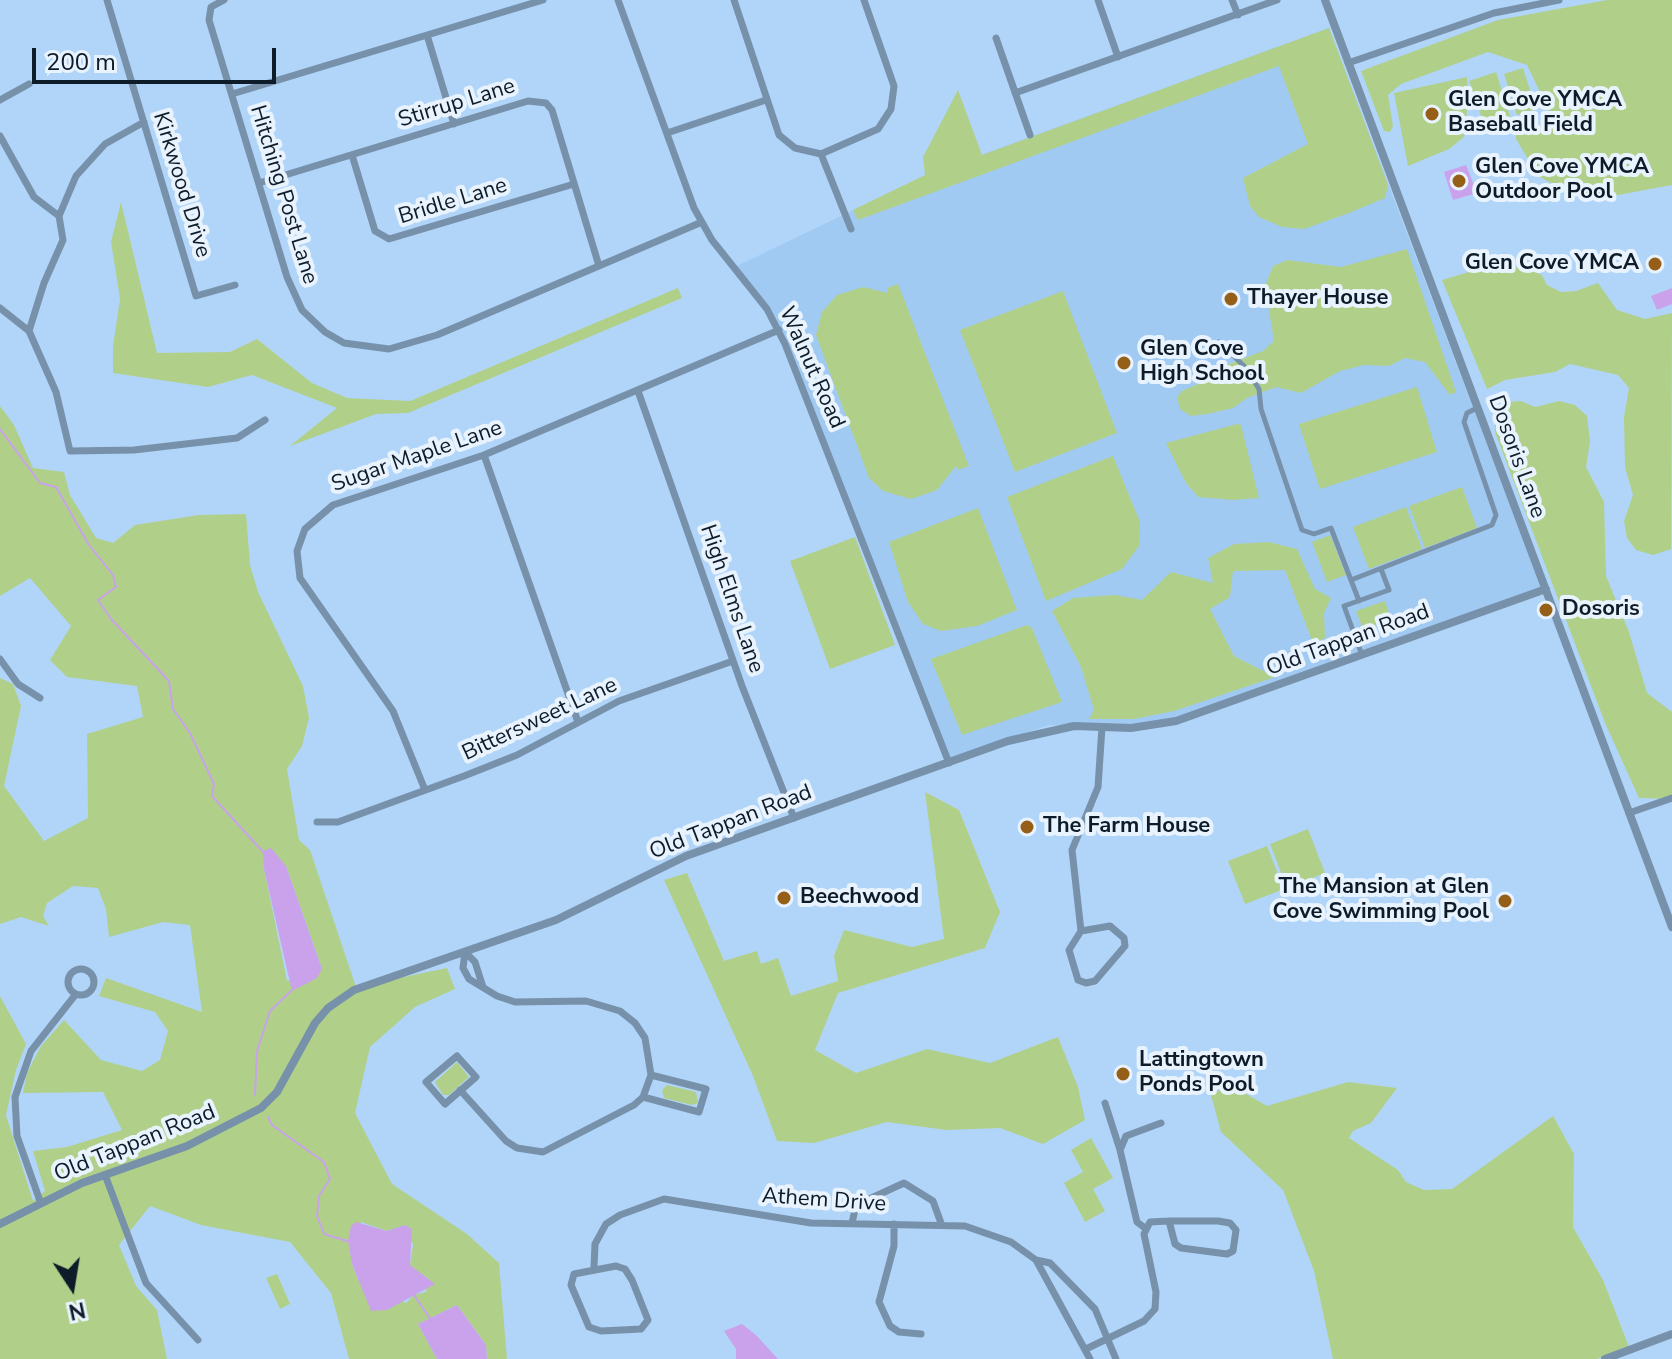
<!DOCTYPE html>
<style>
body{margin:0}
#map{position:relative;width:1672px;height:1359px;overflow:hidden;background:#b1d5f9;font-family:"Nunito Sans",sans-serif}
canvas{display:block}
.north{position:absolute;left:32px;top:1247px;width:80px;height:80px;-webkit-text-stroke:6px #e8f3fe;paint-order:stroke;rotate:168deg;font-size:22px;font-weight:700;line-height:32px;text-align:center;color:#0e1b28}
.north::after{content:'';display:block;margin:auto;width:28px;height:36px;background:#0e1b28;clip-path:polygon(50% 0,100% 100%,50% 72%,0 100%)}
.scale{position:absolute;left:32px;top:48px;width:244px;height:36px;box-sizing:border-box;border:4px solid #0e1b28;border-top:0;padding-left:10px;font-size:24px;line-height:28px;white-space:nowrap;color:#0e1b28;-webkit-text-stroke:6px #e8f3fe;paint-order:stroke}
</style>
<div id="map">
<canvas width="1672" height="1359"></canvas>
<div class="north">N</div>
<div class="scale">200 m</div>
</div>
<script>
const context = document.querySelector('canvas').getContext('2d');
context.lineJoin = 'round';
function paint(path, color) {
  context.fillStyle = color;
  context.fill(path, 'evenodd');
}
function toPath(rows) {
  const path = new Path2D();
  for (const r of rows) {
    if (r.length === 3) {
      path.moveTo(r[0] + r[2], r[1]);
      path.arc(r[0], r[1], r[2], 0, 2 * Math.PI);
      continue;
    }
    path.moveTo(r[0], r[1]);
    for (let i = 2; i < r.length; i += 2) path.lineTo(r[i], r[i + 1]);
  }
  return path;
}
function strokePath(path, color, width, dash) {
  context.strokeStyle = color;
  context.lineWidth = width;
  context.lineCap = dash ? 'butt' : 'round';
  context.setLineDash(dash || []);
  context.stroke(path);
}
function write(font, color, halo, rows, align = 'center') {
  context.font = font + ' "Nunito Sans",sans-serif';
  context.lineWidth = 8;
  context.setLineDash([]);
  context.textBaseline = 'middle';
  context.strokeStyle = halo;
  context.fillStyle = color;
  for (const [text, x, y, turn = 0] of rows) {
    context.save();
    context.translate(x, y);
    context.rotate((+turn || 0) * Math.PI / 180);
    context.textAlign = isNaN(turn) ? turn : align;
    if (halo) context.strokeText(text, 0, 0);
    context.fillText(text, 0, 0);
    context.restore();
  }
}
paint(toPath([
 [1329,28,1541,587,1175,718,1133,726,1049,725,950,758,780,330,737,266,926,175]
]), '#a1caf3');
paint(toPath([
 [1607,0,1672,0,1672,185,1602,198,1564,190,1538,176,1516,139,1516,126,1527,122,1545,128,1551,115,1527,65,1488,52,1401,84,1388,95,1393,126,1390,132,1384,131,1361,71,1498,20],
 [1329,28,1388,185,1385,198,1349,213,1304,229,1282,227,1259,217,1250,206,1243,178,1308,144,1279,66,858,220,853,210,925,175,923,157,958,90,982,155],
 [1523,68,1536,109,1517,115,1504,74],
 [1496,72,1512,122,1486,130,1469,81],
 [1467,77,1468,102,1464,137,1449,149,1408,166,1394,93],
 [121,202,157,353,230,352,257,339,312,383,347,398,410,401,678,288,682,298,408,413,376,414,290,446,337,408,252,375,208,387,113,373,113,346,120,299,111,242],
 [1407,249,1456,392,1450,395,1425,362,1405,358,1389,366,1364,365,1340,371,1301,393,1276,387,1247,398,1233,408,1207,414,1191,416,1180,409,1177,397,1182,391,1205,381,1214,370,1263,351,1274,341,1265,286,1273,266,1287,260,1341,267],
 [1523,267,1542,275,1547,285,1561,292,1576,291,1598,283,1617,310,1645,319,1672,313,1671,549,1653,555,1636,550,1627,538,1624,521,1633,495,1625,467,1624,417,1629,388,1618,375,1570,364,1555,372,1505,380,1487,389,1442,280,1483,268],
 [898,284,969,466,958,470,956,466,937,490,911,499,883,491,869,478,816,335,822,312,837,295,863,287,888,293,887,288],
 [1063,291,1117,433,1015,472,960,330],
 [1417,387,1437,452,1320,489,1299,424],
 [1521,401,1535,407,1559,401,1575,405,1587,416,1590,442,1586,467,1604,502,1606,576,1629,632,1647,693,1672,712,1672,799,1639,798,1605,723,1495,432,1495,416,1508,402],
 [0,406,14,425,33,468,64,472,70,495,96,538,113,543,135,525,199,515,246,514,250,565,258,592,303,686,309,718,302,746,287,769,299,840,310,850,356,987,447,968,455,989,415,1007,370,1047,355,1113,392,1184,467,1234,499,1263,507,1359,487,1359,486,1345,457,1305,418,1324,437,1359,349,1359,331,1293,290,1242,201,1225,150,1206,119,1245,136,1286,157,1310,167,1359,0,1359,0,996,26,1044,16,1070,6,1115,33,1201,45,1191,33,1151,67,1147,122,1130,103,1092,23,1093,27,1073,41,1046,64,1020,101,1060,142,1071,160,1060,168,1031,155,1012,99,996,106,978,202,1012,190,925,163,922,109,937,106,909,98,888,73,886,47,903,43,916,49,926,21,917,0,924,0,678,13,684,21,706,4,786,44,841,88,818,87,734,143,717,137,686,67,677,50,660,71,626,30,578,0,596],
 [286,866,322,969,287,981,264,869],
 [361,1222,387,1231,405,1225,413,1245,410,1265,418,1274,428,1278,426,1292,414,1295,406,1303,358,1280,352,1264],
 [1237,424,1241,425,1259,498,1233,500,1198,497,1186,483,1166,443],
 [1113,456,1140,522,1139,546,1122,569,1046,601,1007,497],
 [1462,487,1477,528,1425,548,1409,506],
 [1406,507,1422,549,1369,569,1353,527],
 [978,508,1017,610,977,626,941,631,923,624,908,602,889,542],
 [1330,535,1346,575,1327,582,1312,542],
 [855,537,895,645,830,669,790,561],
 [1269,542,1297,549,1315,589,1331,598,1324,613,1325,638,1313,643,1285,570,1233,571,1230,597,1210,609,1234,656,1275,677,1174,711,1134,719,1089,719,1094,710,1081,667,1052,611,1073,598,1115,595,1142,600,1171,572,1213,583,1208,558,1234,544],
 [1385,601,1391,619,1363,629,1356,611],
 [1027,625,1032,628,1062,702,962,735,931,659],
 [925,792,959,810,1000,912,985,948,838,993,815,1050,856,1073,927,1049,990,1063,1058,1037,1078,1087,1085,1120,1043,1144,1000,1128,946,1130,887,1122,814,1143,777,1141,753,1076,664,880,687,873,724,961,757,951,761,964,778,958,791,996,838,981,834,956,844,930,912,947,944,939],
 [1308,829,1325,873,1287,888,1270,844],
 [1267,846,1284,889,1245,904,1228,861],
 [457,1062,469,1077,449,1095,443,1095,435,1082],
 [1348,1082,1397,1088,1371,1123,1353,1131,1349,1138,1398,1170,1406,1182,1424,1190,1452,1189,1553,1116,1574,1154,1573,1227,1603,1280,1629,1347,1597,1359,1333,1359,1314,1271,1283,1190,1221,1132,1211,1095,1229,1084,1267,1106],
 [667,1085,696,1092,698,1103,692,1105,664,1098,662,1090],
 [1091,1138,1113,1178,1093,1189,1105,1211,1085,1222,1064,1183,1083,1172,1071,1150],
 [277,1274,290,1304,280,1309,266,1278]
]), '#b0d089');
paint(toPath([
 [1466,165,1477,193,1453,200,1444,172],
 [1672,288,1672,304,1657,310,1651,296],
 [271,848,286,866,322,969,317,978,292,991,264,869,263,851],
 [356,1222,387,1231,405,1225,412,1229,410,1265,435,1284,387,1310,371,1311,352,1264,348,1241,351,1226],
 [457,1305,486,1345,487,1359,437,1359,418,1324],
 [742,1324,756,1335,778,1359,736,1359,736,1349,724,1331]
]), '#c9a2eb');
strokePath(toPath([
 [0,429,40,483,56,487,89,545,113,575,116,587,98,600,111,619,169,681,173,709,190,733,214,784,212,796,264,853],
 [255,1095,257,1051,270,1011,293,989],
 [268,1117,272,1125,324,1162,330,1179,319,1196,317,1216,324,1234,347,1241],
 [414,1295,431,1320]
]), '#c9a2eb', 2);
strokePath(toPath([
 [1219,342,1244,366,1259,389,1261,409,1302,530,1314,534,1331,528,1359,601],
 [1351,580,1492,525,1496,515,1464,422,1467,413,1477,408],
 [1362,655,1344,606,1389,590,1381,569]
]), '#7791ab', 5);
strokePath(toPath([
 [107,0,196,296,235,285],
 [224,0,211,7,209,20,287,277,302,310,325,332,344,343,389,349,437,335,702,222],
 [618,0,694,208,712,240,767,309,785,344,949,763],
 [734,0,779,135,795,148,821,154,878,129,891,109,894,86,864,0],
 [1098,0,1118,57],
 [1232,0,1238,15],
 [427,35,454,124],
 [996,38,1030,135],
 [1348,63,1494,13,1559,0],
 [1015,93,1277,0],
 [232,94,543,0],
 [0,100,29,84],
 [144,122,105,144,76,176,59,216,63,240,44,283,29,331,56,392,70,451,134,450,237,438,265,420],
 [667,133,766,100],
 [0,136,34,197,59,216],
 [821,154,851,229],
 [352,155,375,231,389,239,574,184],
 [259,183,528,101,546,103,552,110,599,266],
 [0,308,29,331],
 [638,391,742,686,794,818],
 [484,455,578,722],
 [0,659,18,684,40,698],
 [425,790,393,711,300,578,297,551,305,529,333,505,484,455,779,330],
 [1629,813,1672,798],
 [317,822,338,822,464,776,517,755,619,701,733,661],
 [1081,931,1110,926,1124,938,1125,946,1095,981,1086,983,1078,980,1069,950,1081,931,1072,850,1098,787,1102,727],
 [465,952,475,962,483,987],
 [81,982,13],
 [457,1056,476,1077,445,1104,426,1082,457,1056],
 [460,1090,506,1141,517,1148,543,1152,634,1105,643,1097,651,1075,645,1038,635,1023,620,1011,586,1001,515,1002,497,996,469,979,463,968,465,952],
 [643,1097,699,1112,706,1089,651,1075],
 [1105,1103,1120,1150],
 [105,1175,146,1283,198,1340],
 [40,1201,17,1136,15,1097,31,1051,76,994],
 [852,1223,856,1205,904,1183,933,1201,941,1223],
 [894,1224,894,1246,879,1302,890,1326,899,1332,921,1334],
 [1145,1228,1137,1222,1120,1150,1126,1136,1161,1123],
 [1036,1260,1050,1263,1095,1309,1116,1359],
 [616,1266,625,1269,632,1280,648,1320,641,1329,601,1331,589,1327,571,1285,574,1274,616,1266],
 [594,1267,595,1244,606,1224,620,1215,664,1199,811,1223,965,1226,1011,1242,1036,1260,1090,1359],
 [1086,1349,1144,1321,1155,1309,1156,1292,1144,1234,1150,1222,1169,1221,1218,1221,1230,1223,1236,1230,1233,1251,1227,1254,1181,1248,1175,1244,1169,1221]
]), '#7791ab', 7);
strokePath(toPath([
 [1325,0,1672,927],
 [0,1224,82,1183,187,1146,261,1108,277,1092,315,1023,328,1008,354,990,556,920,686,856,1008,741,1074,726,1131,728,1176,721,1546,589],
 [1605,1359,1672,1334]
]), '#7791ab', 8);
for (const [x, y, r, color] of [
 [1432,114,8,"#955f17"],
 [1459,181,8,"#955f17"],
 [1655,264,8,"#955f17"],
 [1231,299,8,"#955f17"],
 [1124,363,8,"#955f17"],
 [1546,610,8,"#955f17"],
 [1027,827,8,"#955f17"],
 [784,898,8,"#955f17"],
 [1505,901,8,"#955f17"],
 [1123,1074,8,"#955f17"]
]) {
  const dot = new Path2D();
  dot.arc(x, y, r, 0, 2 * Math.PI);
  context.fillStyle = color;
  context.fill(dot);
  strokePath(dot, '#e8f3fe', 3);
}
write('bold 22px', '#0e1b28', '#e8f3fe', [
 ["Glen Cove YMCA",1448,101],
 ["Baseball Field",1448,126],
 ["Glen Cove YMCA",1475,168],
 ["Outdoor Pool",1475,193],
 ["Glen Cove YMCA",1639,264,"right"],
 ["Thayer House",1247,299],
 ["Glen Cove",1140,350],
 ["High School",1140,375],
 ["Dosoris",1562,610],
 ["The Farm House",1043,827],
 ["The Mansion at Glen",1489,888,"right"],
 ["Cove Swimming Pool",1489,913,"right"],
 ["Beechwood",800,898],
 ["Lattingtown",1139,1061],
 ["Ponds Pool",1139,1086]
], 'left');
write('22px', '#0e1b28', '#e8f3fe', [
 ["Stirrup Lane",457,104,-17],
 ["Kirkwood Drive",181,185,73],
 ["Hitching Post Lane",283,195,73],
 ["Bridle Lane",453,202,-17],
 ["Walnut Road",811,368,66],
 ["Sugar Maple Lane",417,457,-19],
 ["Dosoris Lane",1516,457,70],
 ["High Elms Lane",731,599,71],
 ["Old Tappan Road",1348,641,-20],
 ["Bittersweet Lane",540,720,-25],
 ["Old Tappan Road",731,823,-21],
 ["Old Tappan Road",135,1144,-22],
 ["Athem Drive",824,1201,4]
]);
</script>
